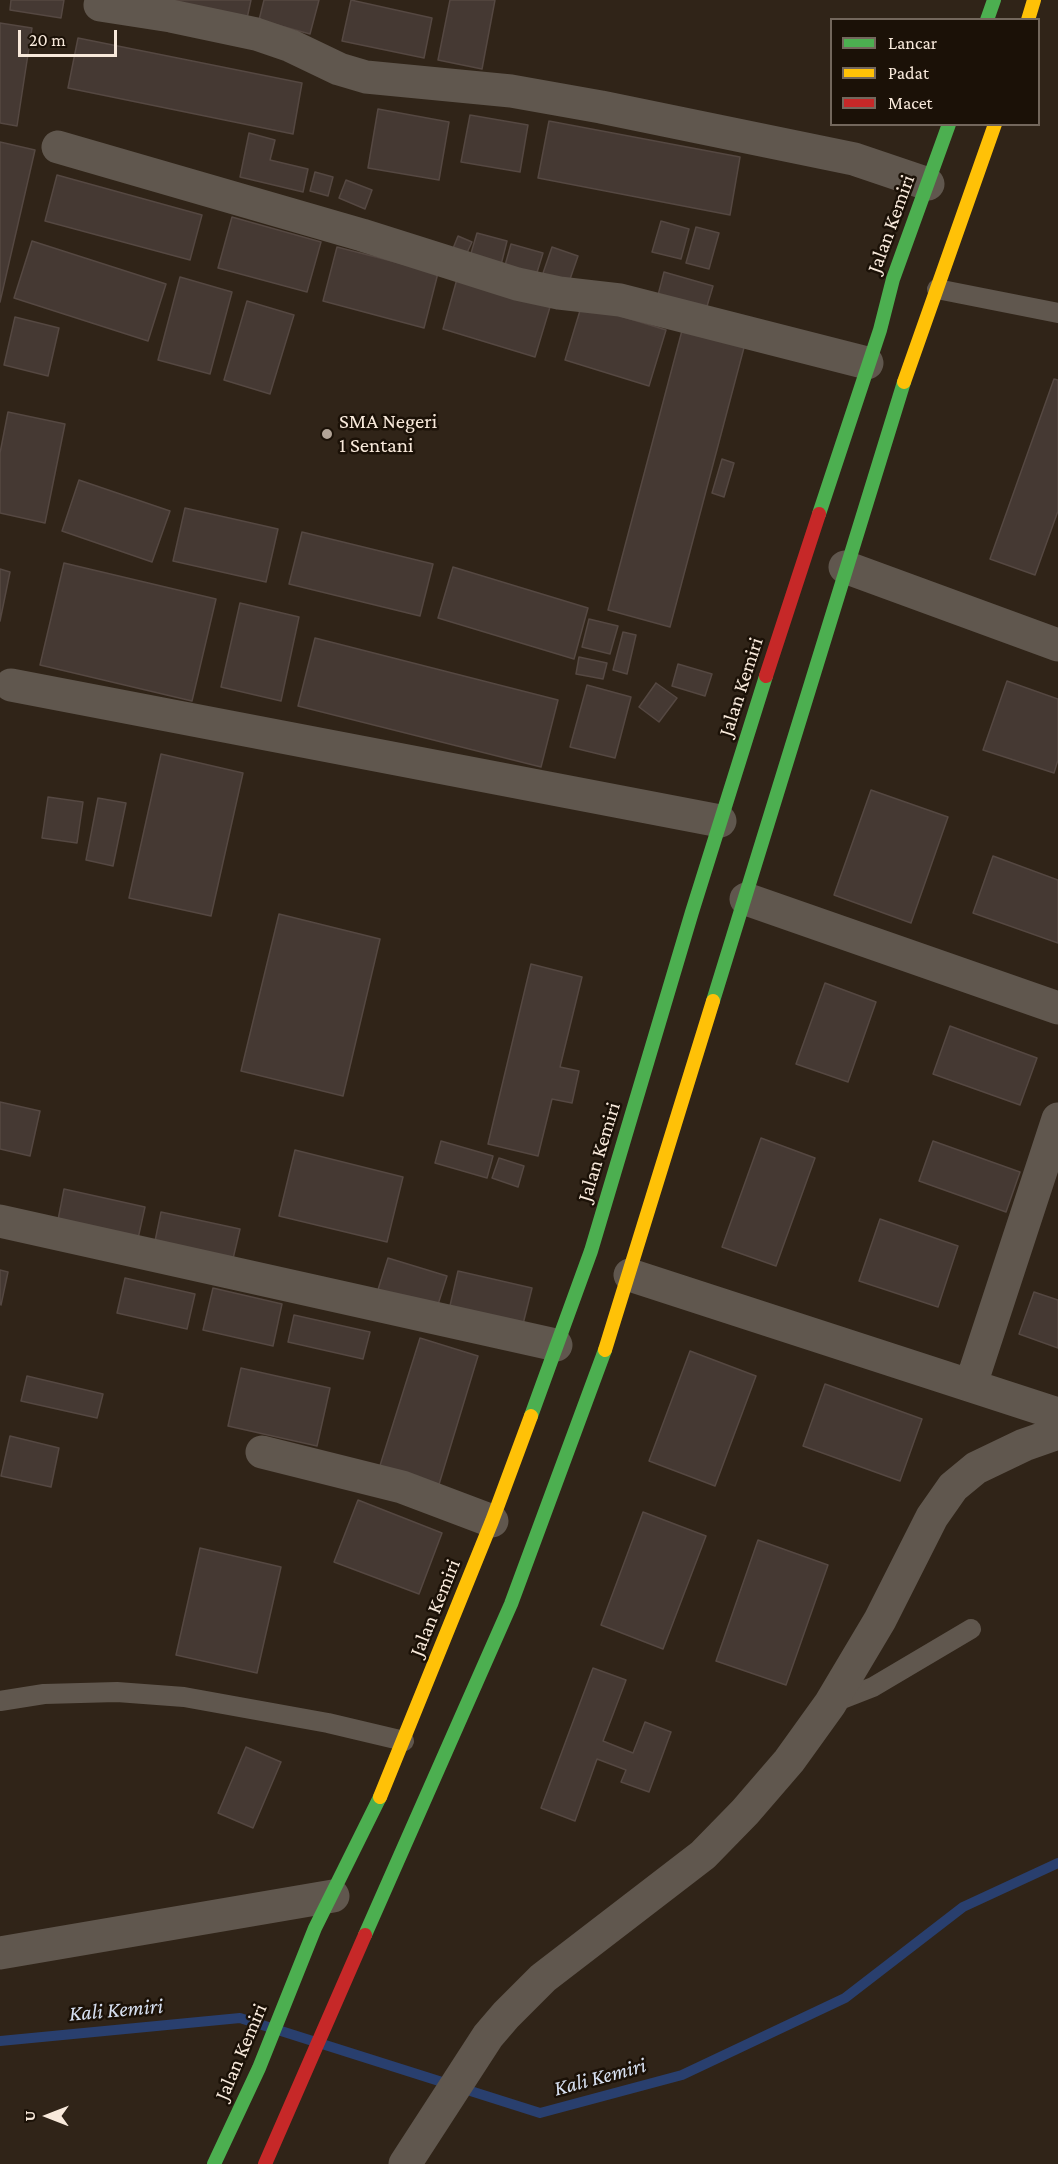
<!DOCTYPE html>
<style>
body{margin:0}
#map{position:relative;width:1058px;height:2164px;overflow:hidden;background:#302418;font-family:"Crimson Pro",serif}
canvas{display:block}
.legend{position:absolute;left:830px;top:18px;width:210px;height:108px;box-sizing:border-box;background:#1b1107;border:2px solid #73675c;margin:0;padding:8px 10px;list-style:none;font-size:18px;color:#f8e9db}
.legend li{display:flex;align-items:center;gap:12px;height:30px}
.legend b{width:30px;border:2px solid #73675c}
.north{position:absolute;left:18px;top:2086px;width:60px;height:60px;-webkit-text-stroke:4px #1b1107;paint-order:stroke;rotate:270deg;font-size:16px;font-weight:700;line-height:24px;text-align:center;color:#f8e9db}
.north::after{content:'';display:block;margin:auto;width:21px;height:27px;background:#f8e9db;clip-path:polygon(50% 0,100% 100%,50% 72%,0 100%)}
.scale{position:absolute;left:18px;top:30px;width:99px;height:27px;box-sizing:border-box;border:3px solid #f8e9db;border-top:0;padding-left:8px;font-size:18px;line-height:21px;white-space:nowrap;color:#f8e9db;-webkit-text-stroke:4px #1b1107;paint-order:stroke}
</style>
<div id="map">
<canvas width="1058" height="2164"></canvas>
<ul class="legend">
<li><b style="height:8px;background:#4caf50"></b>Lancar</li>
<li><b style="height:8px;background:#ffc107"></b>Padat</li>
<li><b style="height:8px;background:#c62828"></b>Macet</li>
</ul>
<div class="north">U</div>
<div class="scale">20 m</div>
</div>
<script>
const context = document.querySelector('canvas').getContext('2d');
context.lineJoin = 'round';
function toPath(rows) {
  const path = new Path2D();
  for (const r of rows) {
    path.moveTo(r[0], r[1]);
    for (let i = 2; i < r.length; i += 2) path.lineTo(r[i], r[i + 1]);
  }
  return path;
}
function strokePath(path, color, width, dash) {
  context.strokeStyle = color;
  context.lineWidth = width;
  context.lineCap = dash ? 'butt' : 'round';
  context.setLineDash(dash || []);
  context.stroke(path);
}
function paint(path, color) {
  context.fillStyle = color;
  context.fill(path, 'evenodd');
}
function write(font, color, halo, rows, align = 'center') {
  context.font = font + ' "Crimson Pro",serif';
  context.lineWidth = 5;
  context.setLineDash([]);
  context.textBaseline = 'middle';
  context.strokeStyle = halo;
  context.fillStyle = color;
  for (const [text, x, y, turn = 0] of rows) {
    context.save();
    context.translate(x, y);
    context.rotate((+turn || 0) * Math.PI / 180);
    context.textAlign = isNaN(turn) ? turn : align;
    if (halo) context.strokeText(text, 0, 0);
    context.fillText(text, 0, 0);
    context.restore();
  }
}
strokePath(toPath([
 [0,2041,240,2018,540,2113,682,2075,845,1998,963,1907,1058,1863]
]), '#293f6e', 10);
const building = toPath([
 [11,0,64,0,61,18,10,10,11,0],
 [144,0,251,0,246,23,144,0],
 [264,0,319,0,310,34,259,20,264,0],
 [351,0,432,18,424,58,342,41,351,0],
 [450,0,495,0,482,69,438,60,450,0],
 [0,23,32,28,17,126,0,123,0,23],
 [78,38,302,83,293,134,68,88,78,38],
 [378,109,449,122,439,180,368,168,378,109],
 [470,115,528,125,520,172,461,162,470,115],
 [549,121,740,157,730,215,538,178,549,121],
 [249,133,275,140,270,160,308,169,303,192,240,177,249,133],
 [0,142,35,150,0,302,0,142],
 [315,172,333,177,328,196,310,191,315,172],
 [57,175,202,215,190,260,45,221,57,175],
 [346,180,372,190,365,209,339,198,346,180],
 [232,217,321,242,307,292,218,268,232,217],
 [661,221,689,229,681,259,652,252,661,221],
 [696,227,719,233,709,269,686,263,696,227],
 [477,233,507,241,500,269,469,260,477,233],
 [458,236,472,242,465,257,452,251,458,236],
 [32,241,166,284,148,341,14,298,32,241],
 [511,244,543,253,535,279,504,269,511,244],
 [337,247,438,273,424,328,323,301,337,247],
 [552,247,578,256,567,288,541,279,552,247],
 [664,272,713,286,705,313,657,299,664,272],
 [180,277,232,292,210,374,158,360,180,277],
 [457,279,550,307,535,357,443,329,457,279],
 [247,301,294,315,270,394,224,380,247,301],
 [582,304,666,330,649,386,565,360,582,304],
 [15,317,59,328,48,376,4,365,15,317],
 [684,323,746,340,670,627,608,610,684,323],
 [1054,379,1058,380,1058,511,1035,575,990,559,1054,379],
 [8,412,65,424,45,523,0,513,0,453,8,412],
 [722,459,734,463,724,497,712,493,722,459],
 [79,480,170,511,152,562,62,531,79,480],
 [185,508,278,529,266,582,173,561,185,508],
 [302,532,433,564,420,616,289,584,302,532],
 [64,563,216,599,192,701,40,665,64,563],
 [453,567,588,608,574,659,438,618,453,567],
 [0,569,10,572,0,621,0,569],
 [240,603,299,617,281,701,221,687,240,603],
 [589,619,618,626,610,654,582,647,589,619],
 [623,632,636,635,627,674,613,670,623,632],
 [315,638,558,700,541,767,298,706,315,638],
 [579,657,607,663,603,679,576,674,579,657],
 [678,664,712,674,705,696,672,686,678,664],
 [1007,681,1058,699,1058,760,1054,773,983,750,1007,681],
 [656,683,677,698,659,722,639,707,656,683],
 [587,685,631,697,615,758,570,747,587,685],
 [161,754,243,773,211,916,129,898,161,754],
 [871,790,948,817,911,923,834,895,871,790],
 [48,797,83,802,77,843,42,838,48,797],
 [98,798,126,803,113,866,86,860,98,798],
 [993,856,1058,880,1058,943,973,913,993,856],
 [279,914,380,939,343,1096,241,1071,279,914],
 [531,964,582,977,560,1067,579,1071,572,1103,552,1099,538,1156,488,1144,531,964],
 [825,983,876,1002,848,1082,796,1064,825,983],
 [950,1026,1037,1058,1020,1105,933,1074,950,1026],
 [0,1102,40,1111,30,1156,0,1149,0,1102],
 [761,1138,815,1158,776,1266,722,1247,761,1138],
 [441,1141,493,1156,487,1178,435,1163,441,1141],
 [933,1141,1020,1172,1006,1212,919,1181,933,1141],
 [295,1150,403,1177,387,1242,279,1216,295,1150],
 [499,1158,524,1166,518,1187,492,1178,499,1158],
 [64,1189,145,1207,137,1243,57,1225,64,1189],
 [161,1212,240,1229,232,1263,154,1246,161,1212],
 [880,1219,958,1246,938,1307,859,1281,880,1219],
 [388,1258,447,1276,435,1314,376,1296,388,1258],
 [0,1270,8,1272,1,1305,0,1304,0,1270],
 [458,1271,532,1288,522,1328,449,1310,458,1271],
 [125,1278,195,1294,187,1329,117,1313,125,1278],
 [213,1288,282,1304,273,1346,203,1330,213,1288],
 [1034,1292,1058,1300,1058,1348,1019,1334,1034,1292],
 [294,1315,370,1332,363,1359,288,1342,294,1315],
 [420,1338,478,1356,437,1491,378,1472,420,1338],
 [690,1351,756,1376,715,1486,649,1461,690,1351],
 [241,1368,330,1388,317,1446,228,1426,241,1368],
 [27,1376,103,1394,97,1418,21,1401,27,1376],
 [825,1384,922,1419,900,1481,803,1446,825,1384],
 [10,1436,59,1448,51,1487,1,1476,10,1436],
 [358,1500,442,1533,419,1594,334,1562,358,1500],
 [643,1512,706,1536,663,1649,601,1625,643,1512],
 [758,1540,828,1565,786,1685,716,1661,758,1540],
 [200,1548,281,1567,257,1673,176,1655,200,1548],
 [593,1668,626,1680,603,1741,633,1753,645,1722,671,1732,649,1792,621,1782,626,1770,597,1759,575,1821,541,1808,593,1668],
 [246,1747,281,1762,253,1828,218,1813,246,1747]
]);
paint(building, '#453933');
strokePath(building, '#554842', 1.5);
strokePath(toPath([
 [937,289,1058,313],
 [0,1701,44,1694,117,1692,184,1697,328,1723,404,1741],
 [832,1703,873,1687,971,1629]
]), '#60574e', 20);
strokePath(toPath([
 [100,5,171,16,256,34,291,46,339,69,366,77,511,91,601,107,854,159,928,184],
 [58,147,362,235,517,284,559,293,620,300,867,363],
 [845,567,1058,645],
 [11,685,720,821],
 [746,899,1058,1008],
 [0,1221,556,1345],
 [630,1275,1058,1414],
 [971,1384,1058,1119],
 [262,1452,402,1487,492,1521],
 [0,1953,333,1896],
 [405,2164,488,2036,506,2015,543,1978,703,1855,745,1812,789,1761,830,1704,880,1620,932,1517,953,1487,976,1468,1024,1445,1058,1433]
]), '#60574e', 33);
strokePath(toPath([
 [987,20,994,0],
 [819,514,880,330,893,279,949,124],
 [713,1001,904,382],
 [531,1416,591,1251,692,912,766,676],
 [365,1935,511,1604,605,1350],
 [214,2164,259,2068,315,1928,380,1797]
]), '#4caf50', 14);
strokePath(toPath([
 [1028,20,1034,0],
 [904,382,995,124],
 [605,1350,713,1001],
 [380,1797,492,1521,531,1416]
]), '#ffc107', 14);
strokePath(toPath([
 [766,676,819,514],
 [265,2164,365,1935]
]), '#c62828', 14);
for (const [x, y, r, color] of [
 [327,434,6,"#b2a497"]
]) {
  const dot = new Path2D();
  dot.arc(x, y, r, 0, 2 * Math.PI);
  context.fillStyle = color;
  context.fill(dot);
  strokePath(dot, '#1b1107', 2);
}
write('21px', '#f8e9db', '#1b1107', [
 ["Jalan Kemiri",891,224,-70],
 ["Jalan Kemiri",741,687,-72],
 ["Jalan Kemiri",599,1152,-73],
 ["Jalan Kemiri",435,1608,-68],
 ["Jalan Kemiri",241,2052,-67]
]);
write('21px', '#f8e9db', '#1b1107', [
 ["SMA Negeri",339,422],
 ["1 Sentani",339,446]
], 'left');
write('italic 22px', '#d7e0f1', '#1b1107', [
 ["Kali Kemiri",116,2010,-5],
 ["Kali Kemiri",600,2077,-15]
]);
</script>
